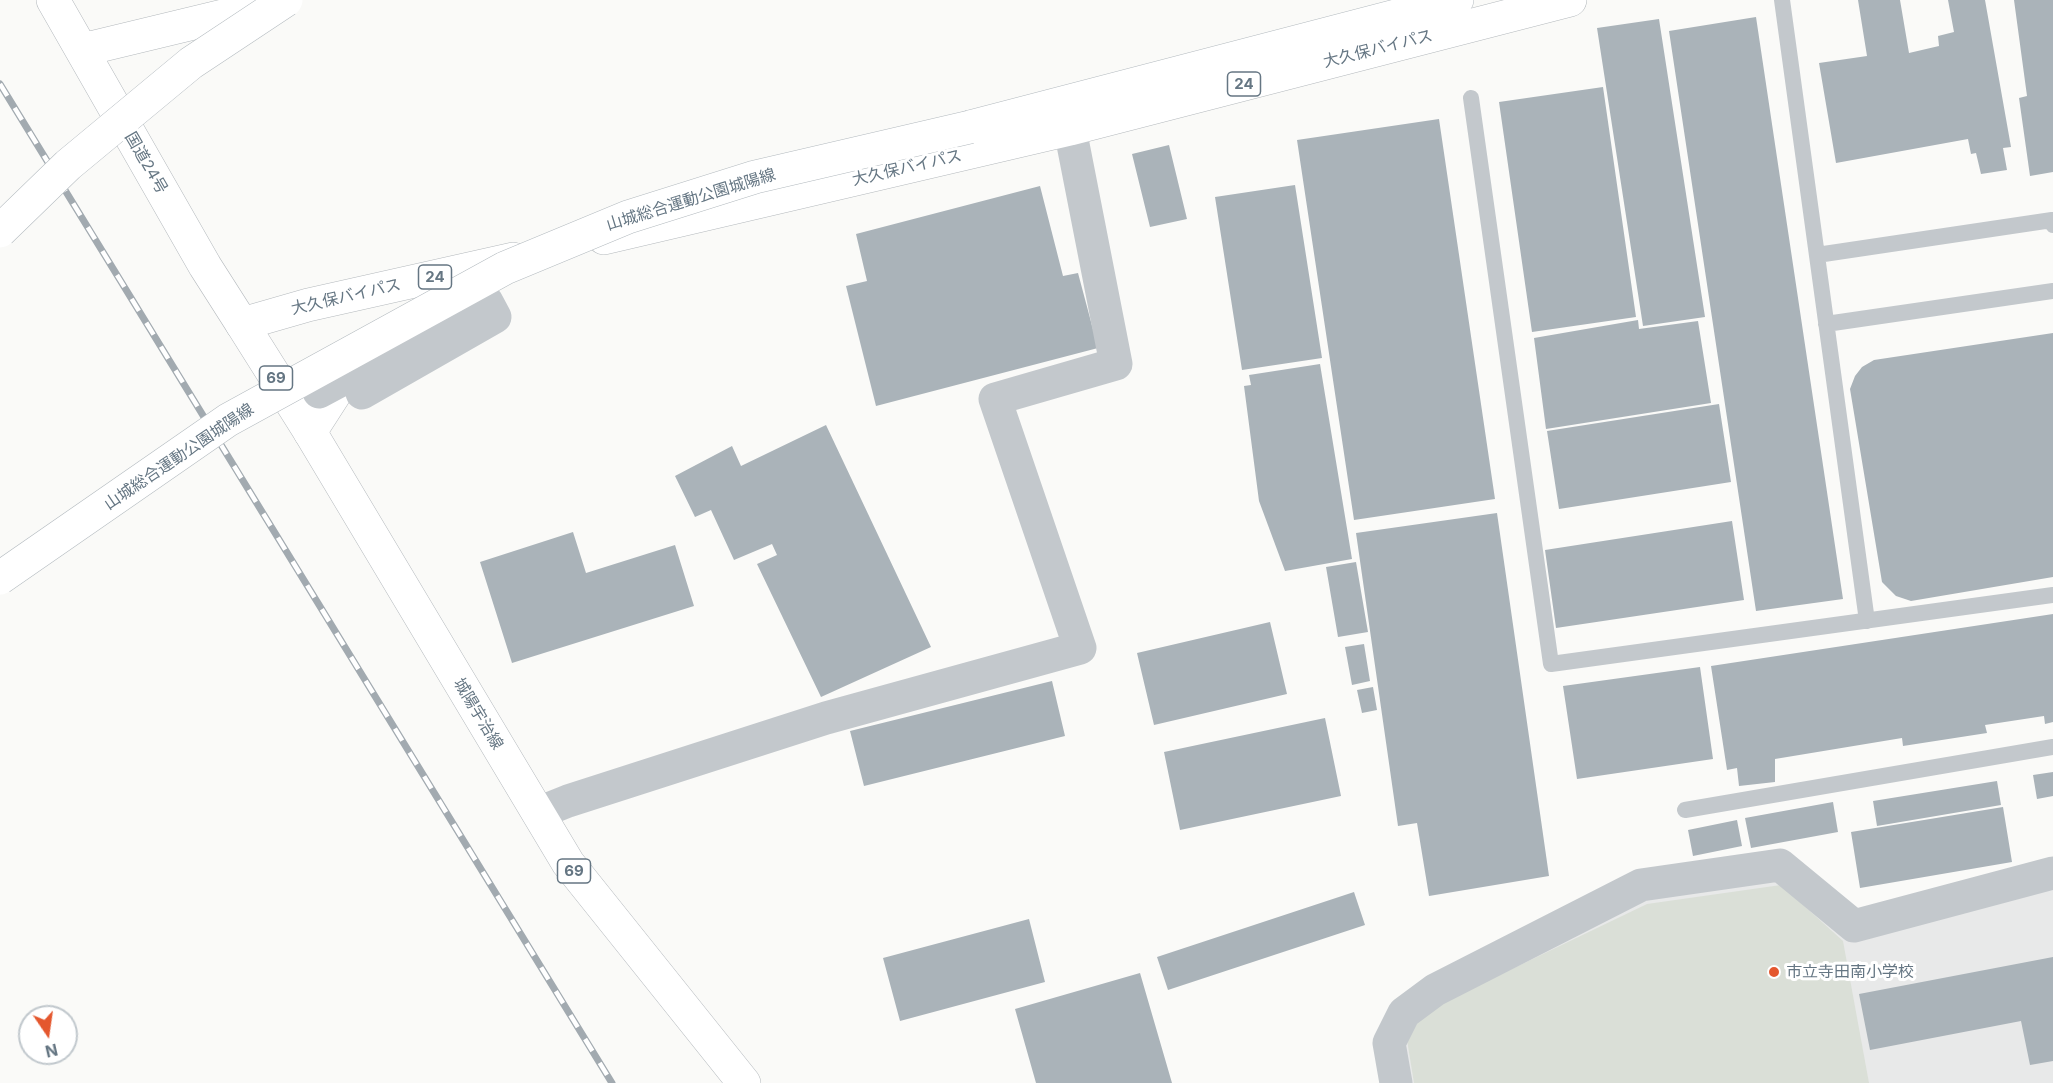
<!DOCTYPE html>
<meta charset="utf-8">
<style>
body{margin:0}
#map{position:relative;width:2053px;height:1083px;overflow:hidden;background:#fafaf8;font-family:Inter,sans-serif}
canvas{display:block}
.north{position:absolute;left:18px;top:1005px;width:60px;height:60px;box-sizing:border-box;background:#fff;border:2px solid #c1c8cd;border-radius:50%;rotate:167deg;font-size:16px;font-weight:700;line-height:24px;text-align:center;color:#657683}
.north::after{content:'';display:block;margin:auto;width:21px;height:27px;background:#e4572e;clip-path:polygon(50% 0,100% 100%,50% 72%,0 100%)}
</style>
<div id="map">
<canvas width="2053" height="1083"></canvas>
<div class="north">N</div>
</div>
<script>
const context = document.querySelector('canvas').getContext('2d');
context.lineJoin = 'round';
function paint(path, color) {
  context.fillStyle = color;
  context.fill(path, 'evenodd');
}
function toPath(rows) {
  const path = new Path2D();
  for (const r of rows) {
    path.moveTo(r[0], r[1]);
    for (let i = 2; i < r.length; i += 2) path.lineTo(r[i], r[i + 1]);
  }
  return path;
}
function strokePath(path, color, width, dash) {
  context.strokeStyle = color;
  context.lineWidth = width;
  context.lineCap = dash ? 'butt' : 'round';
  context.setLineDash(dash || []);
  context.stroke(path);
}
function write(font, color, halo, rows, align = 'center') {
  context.font = font + ' Inter,"Noto Sans JP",sans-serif';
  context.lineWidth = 6;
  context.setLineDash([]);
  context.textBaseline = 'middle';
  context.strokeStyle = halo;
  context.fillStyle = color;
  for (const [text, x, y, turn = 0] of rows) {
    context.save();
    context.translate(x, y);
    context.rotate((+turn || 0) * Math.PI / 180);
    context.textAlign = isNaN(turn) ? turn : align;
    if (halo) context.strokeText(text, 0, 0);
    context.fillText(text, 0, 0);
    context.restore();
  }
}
paint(toPath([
 [1779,875,1850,936,2053,887,2053,1083,1408,1083,1401,1045,1408,1016,1642,901]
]), '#e8e9e9');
paint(toPath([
 [1781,885,1843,941,1869,1083,1414,1083,1407,1040,1416,1022,1439,1004,1647,904]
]), '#dadfd7');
paint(toPath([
 [1858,0,1900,0,1909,53,1939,46,1938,36,1954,32,1948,0,1985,0,2011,147,2003,148,2007,170,1981,174,1976,153,1971,154,1968,139,1836,163,1819,63,1867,56],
 [2014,0,2053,0,2053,172,2030,176,2019,98,2027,96],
 [1756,17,1843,599,1756,611,1669,31],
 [1659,19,1705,317,1643,326,1597,28],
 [1603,87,1636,317,1532,332,1499,102],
 [1439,119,1495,499,1354,520,1297,140],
 [1169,145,1187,219,1150,227,1132,154],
 [1295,185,1322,358,1242,370,1215,197],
 [1040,186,1063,276,1078,273,1098,348,876,406,846,286,867,281,856,234],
 [1638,320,1639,329,1698,321,1711,403,1546,429,1534,338],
 [2053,333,2053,577,1911,601,1896,596,1882,582,1850,389,1855,376,1862,367,1874,360],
 [1320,364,1352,559,1285,571,1259,501,1244,386,1251,385,1249,375],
 [1719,404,1731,482,1559,509,1547,431],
 [826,425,931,647,821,697,757,564,777,555,772,544,734,560,711,510,695,517,675,476,732,446,741,466],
 [1497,513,1549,876,1429,896,1417,823,1398,826,1356,533],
 [1732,521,1744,600,1556,628,1545,550],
 [573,532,586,573,675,545,694,606,512,663,480,562],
 [1356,562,1368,632,1338,637,1326,567],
 [2053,614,2053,722,2045,724,2044,716,1985,725,1987,733,1903,746,1902,738,1775,759,1775,782,1739,786,1737,768,1727,770,1711,666],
 [1270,622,1287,694,1154,725,1137,653],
 [1364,644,1370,681,1352,685,1345,647],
 [1700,667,1713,759,1577,779,1563,686],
 [1052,681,1065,736,864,786,850,731],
 [1373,687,1377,710,1362,713,1357,690],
 [1325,718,1341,796,1180,830,1164,752],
 [2053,772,2053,796,2037,799,2033,775],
 [1997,781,2001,805,1877,826,1873,801],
 [1833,802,1838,832,1751,848,1745,818],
 [2003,807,2012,862,1860,888,1851,832],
 [1737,820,1742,846,1693,856,1688,830],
 [1354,892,1365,925,1168,990,1157,957],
 [1029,919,1045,982,900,1021,883,958],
 [2053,957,2053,1061,2030,1065,2021,1021,1870,1050,1859,994],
 [1140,973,1172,1083,1036,1083,1015,1009]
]), '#aab3b9');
const secondary = toPath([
 [970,127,1457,0]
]);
const primary = toPath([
 [242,324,310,432,568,863,744,1083]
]);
const highway = toPath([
 [53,0,205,266,242,324,308,305,513,259],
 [82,50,281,2],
 [604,238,1070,129,1570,0],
 [310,432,337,390,356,372]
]);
strokePath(secondary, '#b3babf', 34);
strokePath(primary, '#b5babe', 34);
strokePath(highway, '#b4b9bd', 34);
strokePath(toPath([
 [1782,0,1867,621],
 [1471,98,1551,664,2053,595],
 [1817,255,2052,220,2053,225],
 [1826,324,2053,291],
 [1685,810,2053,747]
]), '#c3c8cc', 16);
strokePath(toPath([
 [538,813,568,801,826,718,1080,648,995,399,1116,364,1070,129],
 [1396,1083,1389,1043,1404,1013,1435,990,1641,885,1780,865,1854,926,2053,873]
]), '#c3c8cc', 33);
strokePath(secondary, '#fff', 33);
strokePath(primary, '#fff', 33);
strokePath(highway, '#fff', 33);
const rail = toPath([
 [0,84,612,1083]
]);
strokePath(rail, '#a2aab0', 7);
strokePath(rail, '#fff', 4.5, [14]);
const secondaryBridge = toPath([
 [0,231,68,165,191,63,286,0],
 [0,578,228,420,505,268,628,217,755,177,970,127]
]);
strokePath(secondaryBridge, '#b3babf', 34, []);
strokePath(toPath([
 [319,392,487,302,495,317,362,393]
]), '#c3c8cc', 33);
strokePath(secondaryBridge, '#fff', 33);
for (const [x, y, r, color] of [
 [1774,972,6,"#e4572e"]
]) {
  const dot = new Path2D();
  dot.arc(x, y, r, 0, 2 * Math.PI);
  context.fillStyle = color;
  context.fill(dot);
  strokePath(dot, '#fff', 2);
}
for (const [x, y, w] of [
 [1244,84,33],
 [435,277,33],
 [276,378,33],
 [574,871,33]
]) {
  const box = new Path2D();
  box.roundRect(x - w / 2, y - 12, w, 24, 4.5);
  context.fillStyle = '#fff';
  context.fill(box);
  strokePath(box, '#657683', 1.5);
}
write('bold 15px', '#657683', null, [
 ["24",1244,84],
 ["24",435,277],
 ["69",276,378],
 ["69",574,871]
]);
write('16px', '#657683', '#fff', [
 ["大久保バイパス",1378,49,-14],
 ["国道24号",146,163,60],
 ["大久保バイパス",907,168,-13],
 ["山城総合運動公園城陽線",691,200,-17],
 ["大久保バイパス",346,297,-13],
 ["山城総合運動公園城陽線",179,457,-34],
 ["城陽宇治線",478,714,59]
]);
write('16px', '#657683', '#fff', [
 ["市立寺田南小学校",1786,972]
], 'left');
</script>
